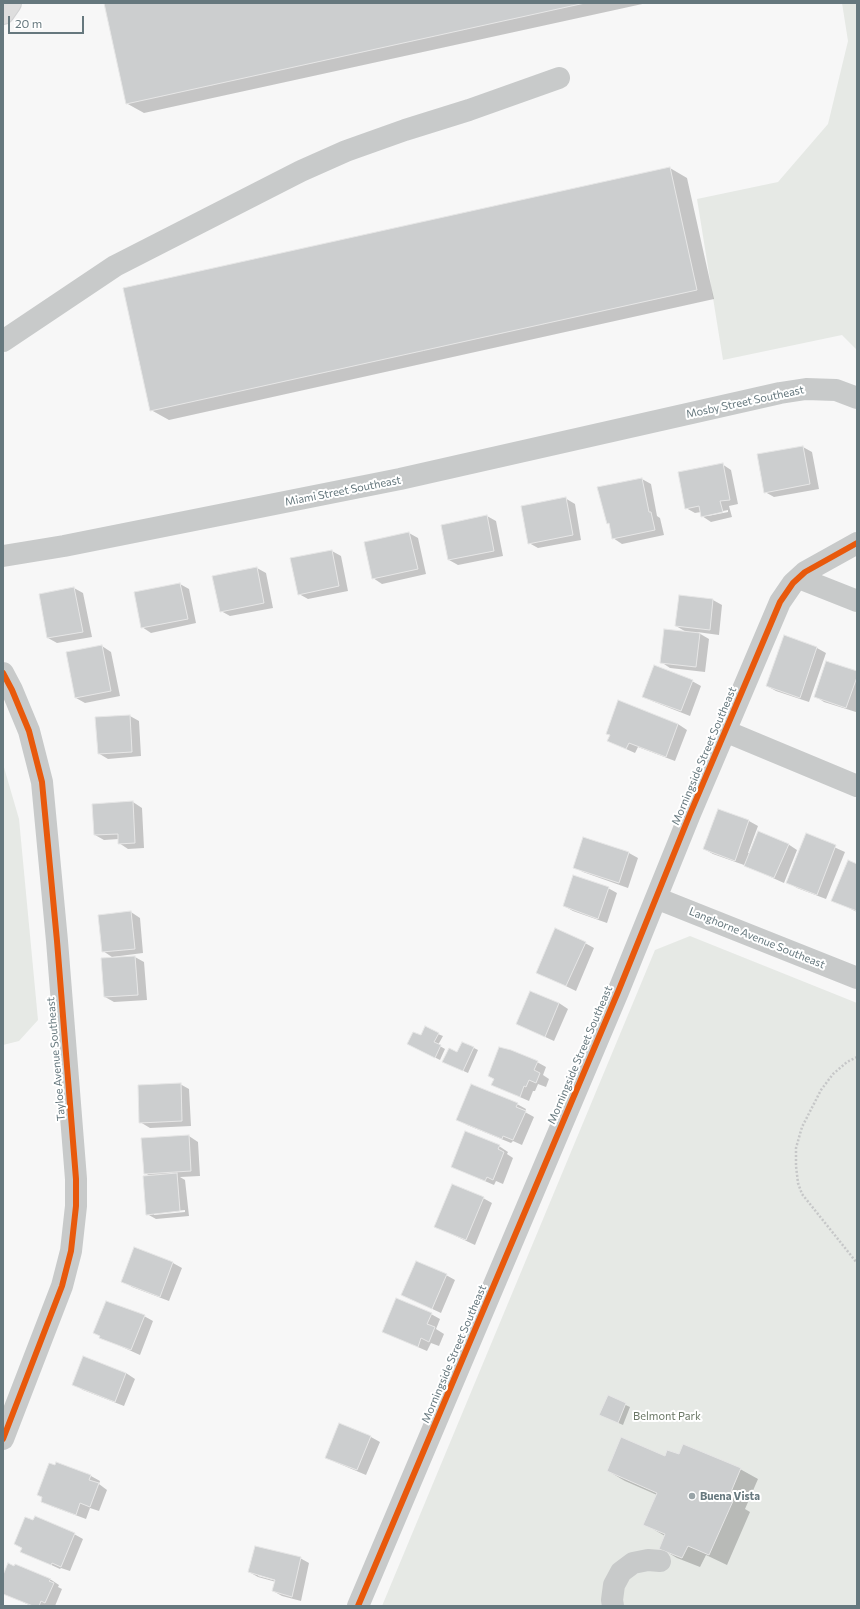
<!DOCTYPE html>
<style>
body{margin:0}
#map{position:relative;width:860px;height:1609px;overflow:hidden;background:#f7f7f7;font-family:Commissioner,sans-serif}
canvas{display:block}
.frame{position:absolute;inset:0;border:4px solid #66787e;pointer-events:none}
.scale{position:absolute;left:8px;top:16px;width:76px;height:18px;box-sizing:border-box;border:2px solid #66787e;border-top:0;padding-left:5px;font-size:12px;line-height:14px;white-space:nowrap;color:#66787e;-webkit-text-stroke:3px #fff;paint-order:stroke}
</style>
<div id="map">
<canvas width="860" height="1609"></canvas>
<div class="frame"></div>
<div class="scale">20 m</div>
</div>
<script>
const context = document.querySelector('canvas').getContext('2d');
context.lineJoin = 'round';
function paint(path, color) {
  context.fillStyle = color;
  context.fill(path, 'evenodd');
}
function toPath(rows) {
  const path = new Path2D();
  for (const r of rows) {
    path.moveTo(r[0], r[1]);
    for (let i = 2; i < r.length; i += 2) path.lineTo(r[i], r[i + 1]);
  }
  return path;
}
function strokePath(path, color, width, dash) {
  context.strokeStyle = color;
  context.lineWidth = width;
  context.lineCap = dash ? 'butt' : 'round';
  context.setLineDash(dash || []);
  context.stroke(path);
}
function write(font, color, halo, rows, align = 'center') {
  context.font = font + ' Commissioner,sans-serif';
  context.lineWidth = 4;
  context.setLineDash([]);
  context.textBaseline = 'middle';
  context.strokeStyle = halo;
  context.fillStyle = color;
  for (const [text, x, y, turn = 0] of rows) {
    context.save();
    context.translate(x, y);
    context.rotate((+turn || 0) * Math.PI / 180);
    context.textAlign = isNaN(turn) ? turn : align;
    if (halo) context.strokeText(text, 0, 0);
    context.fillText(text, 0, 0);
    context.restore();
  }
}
paint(toPath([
 [842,3,857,3,857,350,842,335,723,360,697,199,778,182,828,124,848,41],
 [3,764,19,819,38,1020,19,1041,3,1045],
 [690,936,857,1003,857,1606,382,1606,655,950]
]), '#e6e9e5');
paint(toPath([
 [105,3,647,3,144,113,126,103],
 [670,168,687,178,714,299,169,420,151,410],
 [803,447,812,452,819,489,774,497,765,492],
 [722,464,731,470,738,504,729,506,732,517,711,522,702,516,701,512,695,513,686,508],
 [728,510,728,512,708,516,708,514],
 [642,479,651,484,657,516,660,518,664,535,622,544,613,538,610,524,608,523],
 [565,498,575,504,581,540,538,548,529,543],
 [487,516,496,521,503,556,458,565,449,560],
 [409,533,418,538,426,574,382,584,373,578,365,542],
 [332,551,341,556,348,591,308,599,299,594],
 [257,568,266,573,273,608,230,616,221,611],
 [180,584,189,589,196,623,151,633,142,627],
 [74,588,83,593,92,637,57,643,48,638,40,594],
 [680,596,713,600,722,605,719,635,697,632,709,639,705,672,670,668,661,662,688,633,676,626],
 [102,646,111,652,120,696,85,703,76,698],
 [817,648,826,653,809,702,776,691,767,686],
 [857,673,857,708,856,712,824,702,815,696],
 [692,681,701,686,690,716,652,701,643,696],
 [619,702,678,724,687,730,675,761,638,747,635,753,608,741],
 [130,716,139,721,141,756,108,759,98,753],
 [133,802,142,808,144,848,128,849,119,843,119,839,104,840,95,835,93,805],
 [719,810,749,821,758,826,748,853,788,844,797,850,784,883,744,865,713,854,704,849],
 [807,835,845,852,826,899,797,888,788,882],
 [584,838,629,853,638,858,628,888,583,872,574,867],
 [857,865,857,912,833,900],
 [608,888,617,893,607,923,573,911,564,906],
 [131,912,140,918,143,953,112,957,103,951],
 [585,943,594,948,576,991,537,972],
 [135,957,144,962,147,1000,114,1002,105,997,103,959],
 [559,1003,568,1009,554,1041,517,1024],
 [438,1034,443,1036,438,1045,445,1049,440,1060,412,1046,421,1037],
 [474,1048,478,1050,468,1073,448,1064,458,1053],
 [537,1062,546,1067,543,1075,549,1079,546,1087,538,1084,535,1091,533,1091,529,1101,492,1085,495,1079],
 [180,1084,189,1089,191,1126,150,1128,140,1122],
 [517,1104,526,1109,525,1112,534,1117,522,1145,513,1141,511,1143,467,1125,458,1120],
 [189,1136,198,1142,200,1176,180,1177,185,1180,189,1216,156,1219,147,1214,150,1176,145,1173],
 [185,1210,185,1212,154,1215,154,1213],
 [499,1146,508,1152,507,1154,513,1158,503,1184,496,1181,494,1185,452,1167],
 [483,1198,492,1203,475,1245,436,1227],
 [135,1249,173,1263,182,1268,169,1301,132,1287,123,1281],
 [446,1275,455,1280,441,1313,402,1295],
 [431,1314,440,1319,436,1329,444,1334,439,1346,431,1343,427,1351,383,1332],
 [144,1316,153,1321,140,1355,100,1337],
 [126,1373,135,1379,124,1406,83,1390,73,1384],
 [608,1397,630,1407,623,1425,605,1417],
 [371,1437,380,1442,366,1475,335,1462,326,1457],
 [680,1455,740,1469,758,1479,745,1509,750,1512,727,1565,706,1555,700,1567,677,1558,660,1548,665,1536,644,1524,657,1495,625,1481,608,1471],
 [56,1463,91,1476,100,1481,99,1484,107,1490,99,1511,90,1508,86,1519,51,1506,42,1501,43,1498,38,1495],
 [74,1534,83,1539,70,1571,61,1568,60,1569,21,1551],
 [300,1558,309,1563,301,1601,282,1596,273,1591,276,1582,258,1577,249,1572],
 [258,1574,280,1580,280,1582,258,1576],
 [3,1577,50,1579,59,1585,58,1587,62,1589,55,1606,31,1606,4,1593]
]), '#0003');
const building = toPath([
 [104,3,585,3,126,104,104,3],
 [670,167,697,290,150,411,123,288,670,167],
 [803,446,810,484,764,493,757,454,803,446],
 [723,463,730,500,720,501,723,512,701,517,699,506,685,509,678,472,723,463],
 [642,478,649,512,651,512,655,530,612,539,609,523,607,524,597,487,642,478],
 [566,497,573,535,528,544,521,506,566,497],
 [487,515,494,551,448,560,441,525,487,515],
 [409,532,418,569,372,579,364,542,409,532],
 [332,550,339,586,298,595,290,558,332,550],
 [257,567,264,603,220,612,212,576,257,567],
 [180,583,188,619,141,628,134,592,180,583],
 [74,587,83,632,47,638,39,594,74,587],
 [679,595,713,599,710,630,675,626,679,595],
 [664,629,700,633,696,667,660,663,664,629],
 [784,635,817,647,800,698,766,686,784,635],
 [102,645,111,691,75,698,66,652,102,645],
 [826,661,857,671,857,677,846,708,814,697,826,661],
 [654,665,693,680,681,711,642,697,654,665],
 [618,700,678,724,666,757,629,743,626,749,607,741,610,735,606,734,618,700],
 [130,715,132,752,98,754,95,717,130,715],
 [133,801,135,843,118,844,118,834,94,835,92,804,133,801],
 [718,809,749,820,735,861,703,849,718,809],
 [758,831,789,844,774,878,744,866,758,831],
 [806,833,836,845,817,895,786,883,806,833],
 [583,837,629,852,619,883,573,868,583,837],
 [848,860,857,864,857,911,831,901,848,860],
 [573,875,609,887,598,919,563,906,573,875],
 [131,911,135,949,102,952,98,915,131,911],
 [555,928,586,942,566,986,536,973,555,928],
 [135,956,138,995,104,997,101,958,135,956],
 [530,991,559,1003,545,1037,516,1024,530,991],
 [425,1026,439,1033,434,1042,441,1045,435,1058,407,1044,413,1032,421,1035,425,1026],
 [462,1042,474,1047,463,1071,442,1062,449,1048,457,1052,462,1042],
 [499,1047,511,1050,538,1061,534,1070,540,1073,536,1083,529,1080,526,1087,524,1086,520,1097,491,1085,494,1079,488,1076,499,1047],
 [181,1083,182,1121,139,1123,138,1085,181,1083],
 [471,1084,518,1103,516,1107,526,1111,513,1140,503,1136,502,1139,456,1120,471,1084],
 [465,1131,500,1145,498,1149,504,1152,493,1180,487,1177,485,1181,451,1167,465,1131],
 [189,1135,191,1171,144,1174,141,1138,189,1135],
 [177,1173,180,1211,146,1215,143,1176,177,1173],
 [452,1184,484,1197,466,1240,434,1227,452,1184],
 [134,1247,173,1262,160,1297,121,1282,134,1247],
 [416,1261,447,1274,432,1309,401,1295,416,1261],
 [396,1298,432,1313,427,1324,435,1327,429,1342,421,1338,418,1347,382,1332,396,1298],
 [106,1301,145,1315,131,1350,99,1338,100,1336,93,1333,106,1301],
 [83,1356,126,1373,115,1402,72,1385,83,1356],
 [608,1395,626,1403,618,1423,599,1415,608,1395],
 [339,1423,371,1436,357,1470,325,1458,339,1423],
 [621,1437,665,1456,667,1450,679,1454,683,1444,741,1468,728,1499,733,1501,709,1555,688,1546,682,1558,659,1549,665,1534,643,1525,657,1493,607,1471,621,1437],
 [56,1462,91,1475,89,1480,99,1483,90,1507,80,1503,76,1515,41,1502,42,1497,37,1495,49,1463,55,1465,56,1462],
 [35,1516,75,1533,61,1567,52,1563,51,1565,20,1552,22,1548,14,1544,25,1517,33,1520,35,1516],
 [255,1546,301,1557,292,1597,272,1591,275,1580,248,1572,255,1546],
 [8,1563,14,1566,15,1564,51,1579,49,1581,54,1583,45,1603,41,1601,39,1606,33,1606,3,1594,3,1575,8,1563]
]);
paint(building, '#cccecf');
strokePath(building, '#e6e6e6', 1);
const major = toPath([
 [3,13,10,3]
]);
strokePath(major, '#d2d3d4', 24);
strokePath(toPath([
 [857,1057,847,1062,833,1074,821,1090,802,1127,796,1148,796,1166,798,1183,802,1194,857,1263]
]), '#c6c7c8', 2.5, [2, 2]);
strokePath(toPath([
 [3,341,115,266,301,171,346,151,405,130,469,110,559,78],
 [3,556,64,546,400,479,780,393,806,389,836,390,857,398],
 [799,578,857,601],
 [3,673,12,690,29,731,42,782,57,941,76,1179,76,1206,71,1251,62,1286,3,1439],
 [725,731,857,786],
 [656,898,857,978],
 [358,1606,618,992,690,814,780,602,793,583,805,572,857,543],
 [613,1606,612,1600,614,1585,621,1572,633,1563,648,1560,660,1561]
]), '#c8caca', 22);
strokePath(major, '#dedede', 22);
strokePath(toPath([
 [3,673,12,690,29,731,42,782,57,941,76,1179,76,1206,71,1251,62,1286,3,1439],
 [358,1606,618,992,690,814,780,602,793,583,805,572,857,543]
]), '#e8590c', 6);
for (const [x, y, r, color] of [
 [692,1496,4,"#99a4a8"]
]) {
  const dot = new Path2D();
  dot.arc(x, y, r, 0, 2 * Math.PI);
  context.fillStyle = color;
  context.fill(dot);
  strokePath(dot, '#fff', 1.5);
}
write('11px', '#66787e', '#fff', [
 ["Mosby Street Southeast",745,402,-12],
 ["Miami Street Southeast",343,491,-11],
 ["Morningside Street Southeast",704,756,-67],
 ["Langhorne Avenue Southeast",757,938,22],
 ["Morningside Street Southeast",580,1055,-67],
 ["Tayloe Avenue Southeast",56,1059,-95],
 ["Morningside Street Southeast",454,1354,-67]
]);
write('11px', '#6a7765', '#fff', [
 ["Belmont Park",667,1416]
]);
write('bold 11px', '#66787e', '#fff', [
 ["Buena Vista",700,1496]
], 'left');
</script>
